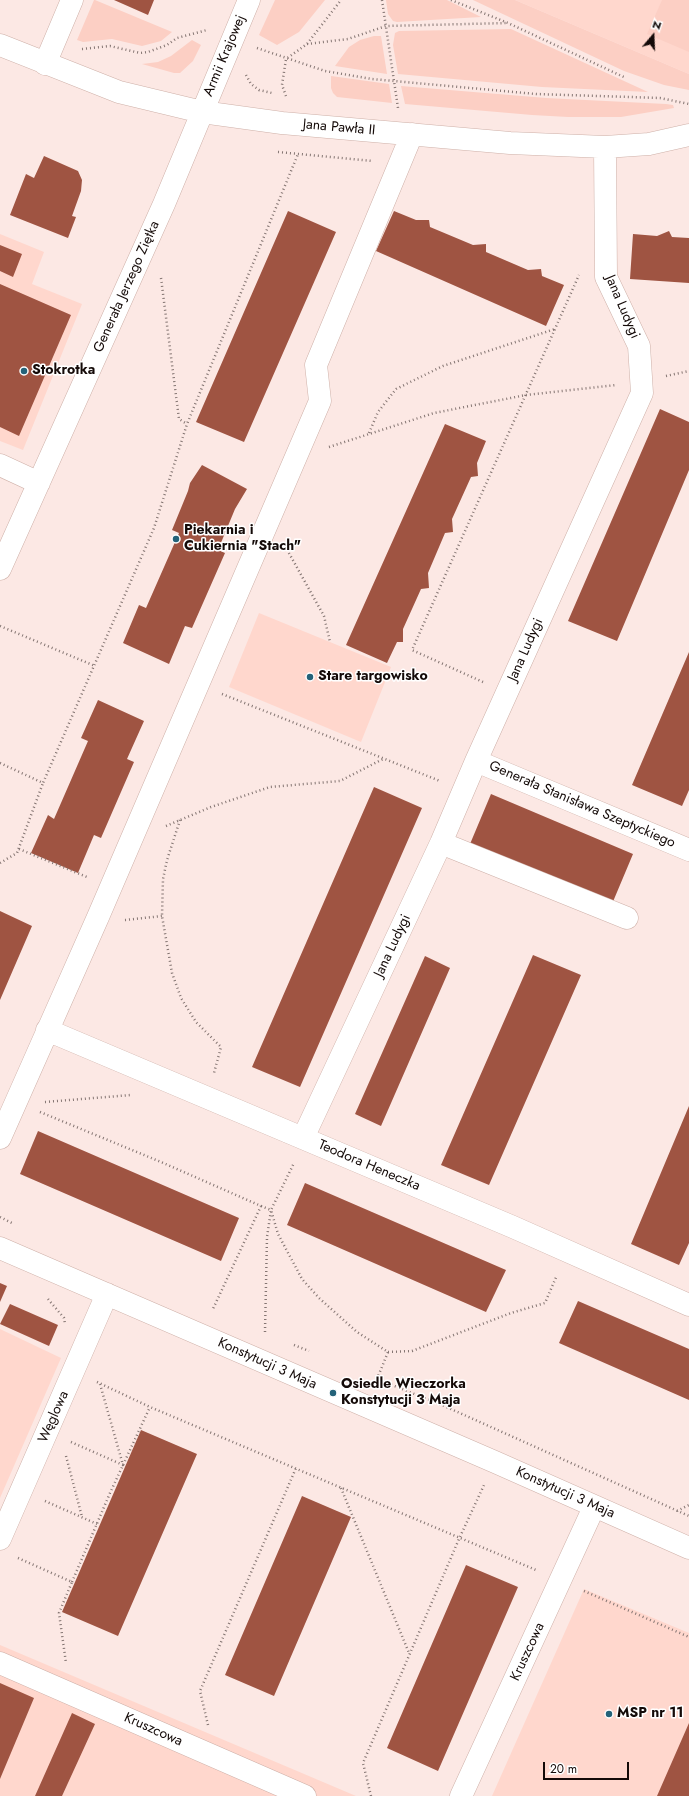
<!DOCTYPE html>
<meta charset="utf-8">
<style>
body{margin:0}
#map{position:relative;width:689px;height:1796px;overflow:hidden;background:#fce8e4;font-family:Jost,sans-serif}
canvas{display:block}
.north{position:absolute;left:633px;top:16px;width:40px;height:40px;-webkit-text-stroke:3px #fff;paint-order:stroke;rotate:19deg;font-size:11px;font-weight:700;line-height:16px;text-align:center;color:#140a08}
.north::after{content:'';display:block;margin:auto;width:14px;height:18px;background:#140a08;clip-path:polygon(50% 0,100% 100%,50% 72%,0 100%)}
.scale{position:absolute;left:543px;top:1762px;width:86px;height:18px;box-sizing:border-box;border:2px solid #140a08;border-top:0;padding-left:5px;font-size:12px;line-height:14px;white-space:nowrap;color:#140a08;-webkit-text-stroke:3px #fff;paint-order:stroke}
</style>
<div id="map">
<canvas width="689" height="1796"></canvas>
<div class="north">N</div>
<div class="scale">20 m</div>
</div>
<script>
const context = document.querySelector('canvas').getContext('2d');
context.lineJoin = 'round';
function paint(path, color) {
  context.fillStyle = color;
  context.fill(path, 'evenodd');
}
function toPath(rows) {
  const path = new Path2D();
  for (const r of rows) {
    path.moveTo(r[0], r[1]);
    for (let i = 2; i < r.length; i += 2) path.lineTo(r[i], r[i + 1]);
  }
  return path;
}
function strokePath(path, color, width, dash) {
  context.strokeStyle = color;
  context.lineWidth = width;
  context.lineCap = dash ? 'butt' : 'round';
  context.setLineDash(dash || []);
  context.stroke(path);
}
function write(font, color, halo, rows, align = 'center') {
  context.font = font + ' Jost,sans-serif';
  context.lineWidth = 3;
  context.setLineDash([]);
  context.textBaseline = 'middle';
  context.strokeStyle = halo;
  context.fillStyle = color;
  for (const [text, x, y, turn = 0] of rows) {
    context.save();
    context.translate(x, y);
    context.rotate((+turn || 0) * Math.PI / 180);
    context.textAlign = isNaN(turn) ? turn : align;
    if (halo) context.strokeText(text, 0, 0);
    context.fillText(text, 0, 0);
    context.restore();
  }
}
paint(toPath([
 [515,0,689,0,689,74],
 [0,234,44,252,32,284,82,304,23,450,0,441],
 [259,613,391,667,361,742,229,687],
 [0,1329,61,1358,0,1498],
 [584,1589,689,1633,689,1796,492,1796],
 [0,1645,356,1796,0,1796]
]), '#ffd7cd');
paint(toPath([
 [94,0,95,0,172,32,161,41,142,46,112,39,83,42,77,40],
 [275,0,325,0,299,32,277,45,259,35],
 [386,0,447,0,481,17,397,22,393,21,388,14],
 [473,0,515,0,689,74,689,90,664,85,624,71],
 [662,0,689,0,689,52,647,34],
 [511,29,648,92,542,87,398,74,393,45,395,33,399,31],
 [374,36,381,36,387,74,335,66,349,47,360,40],
 [192,40,201,45,193,61,180,73,174,73,142,64,158,62,171,56],
 [331,76,389,84,392,103,337,97,333,93,331,88],
 [401,86,546,98,666,104,673,105,674,108,621,117,568,117,532,115,405,104]
]), '#fccfc4');
paint(toPath([
 [114,0,154,0,148,15],
 [44,156,78,171,82,180,81,191,72,216,76,217,68,238,10,215,26,174,34,178],
 [288,211,336,232,244,442,196,422],
 [394,211,416,220,429,220,430,227,473,245,486,244,486,252,528,270,541,269,542,276,564,285,546,326,376,251],
 [669,231,672,237,689,238,689,283,630,279,633,234,657,236],
 [0,245,22,254,13,277,0,271],
 [0,284,71,315,19,436,0,427],
 [660,409,689,422,689,470,617,641,568,621],
 [445,424,486,441,477,463,478,476,471,477,452,519,453,532,445,533,428,573,429,588,421,589,403,629,403,642,397,642,387,663,346,645],
 [202,465,247,489,235,509,218,550,225,553,192,628,185,626,169,664,123,643,139,605,146,608,179,533,172,530,188,491,190,483],
 [689,652,689,790,682,806,632,785],
 [98,700,144,721,127,759,134,762,101,838,94,835,78,873,31,853,48,815,54,819,88,741,81,738],
 [374,787,422,808,300,1087,252,1067],
 [491,794,633,854,612,904,470,844],
 [0,911,32,926,0,1000],
 [533,955,581,975,489,1185,441,1165],
 [425,956,450,968,381,1126,355,1114],
 [689,1106,689,1243,679,1265,631,1244],
 [38,1131,239,1218,221,1261,20,1174],
 [305,1183,506,1270,486,1312,287,1225],
 [0,1283,7,1286,0,1302],
 [578,1301,689,1349,689,1400,559,1343],
 [10,1304,58,1325,49,1346,0,1324],
 [141,1430,197,1454,118,1636,62,1612],
 [302,1496,351,1517,274,1696,225,1675],
 [466,1565,518,1587,438,1771,387,1748],
 [0,1683,34,1698,0,1779],
 [72,1713,95,1724,62,1796,35,1796],
 [689,1723,689,1796,657,1796]
]), '#9f5442');
const minor = toPath([
 [0,45,119,92,202,112,282,123,510,143,605,147,649,144,689,135],
 [45,64,72,0],
 [0,465,39,483],
 [0,569,164,204,249,0],
 [476,761,689,850],
 [441,843,627,918],
 [47,1030,513,1227,689,1305],
 [0,1138,98,917,320,401,316,365,412,134],
 [303,1138,441,843,476,761,642,393,639,346,606,277,605,147],
 [0,1248,495,1462,689,1548],
 [0,1539,107,1294],
 [0,1663,305,1796],
 [461,1796,594,1507]
]);
strokePath(minor, '#ceb0a8', 23);
strokePath(toPath([
 [382,0,398,108],
 [451,0,508,23,626,78],
 [307,44,348,39,386,26,508,23],
 [257,48,325,71,372,79,536,94,660,98,689,104],
 [82,49,110,46,140,53,148,52,167,45,177,38,207,30],
 [246,75,251,84,259,90,272,93],
 [286,96,282,85,286,59,307,44,341,0],
 [278,152,373,161],
 [161,278,179,419,187,424],
 [666,376,689,371],
 [369,433,378,412,396,389,443,366,555,329],
 [329,447,434,413,526,395,616,385],
 [285,546,324,616,330,642],
 [0,626,95,666],
 [483,682,412,650,579,275],
 [222,694,440,781],
 [0,763,43,783,154,528,187,424,298,154],
 [180,820,167,860,163,879,162,916,172,973,181,998,196,1022,221,1047,214,1073],
 [166,826,211,807,270,787,340,781,383,759],
 [19,849,87,877],
 [0,863,17,853,43,783],
 [125,920,162,916],
 [45,1102,131,1095],
 [40,1112,161,1162,261,1206,212,1311],
 [261,1206,271,1210,294,1163],
 [0,1217,12,1223],
 [48,1299,64,1318,65,1324],
 [265,1332,267,1237,271,1210,278,1234,302,1279,319,1298,357,1332,388,1352,377,1379,442,1405,689,1516],
 [294,1345,309,1351],
 [388,1352,412,1351,511,1313,545,1303,557,1275],
 [97,1382,150,1407,536,1570],
 [71,1442,123,1465,100,1384],
 [66,1456,82,1517],
 [341,1488,409,1653],
 [45,1501,97,1524],
 [677,1511,689,1505],
 [18,1558,72,1582,59,1613,66,1663],
 [72,1582,110,1493,150,1407],
 [584,1591,689,1637],
 [208,1725,200,1691,296,1468],
 [371,1796,363,1763,459,1539,484,1485]
]), '#847572', 2.5, [1, 3]);
strokePath(minor, '#fff', 22);
for (const [x, y, r, color] of [
 [24,371,4,"#246279"],
 [176,539,4,"#246279"],
 [310,677,4,"#246279"],
 [333,1393,4,"#246279"],
 [609,1714,4,"#246279"]
]) {
  const dot = new Path2D();
  dot.arc(x, y, r, 0, 2 * Math.PI);
  context.fillStyle = color;
  context.fill(dot);
  strokePath(dot, '#fff', 1.5);
}
write('14px', '#140a08', '#fff', [
 ["Armii Krajowej",225,56,-67],
 ["Jana Pawła II",339,128,5],
 ["Generała Jerzego Ziętka",127,287,-66],
 ["Jana Ludygi",622,307,67],
 ["Jana Ludygi",526,650,-66],
 ["Generała Stanisława Szeptyckiego",582,805,23],
 ["Jana Ludygi",393,946,-65],
 ["Teodora Heneczka",369,1166,23],
 ["Konstytucji 3 Maja",267,1364,24],
 ["Węglowa",54,1417,-66],
 ["Konstytucji 3 Maja",565,1493,24],
 ["Kruszcowa",528,1652,-65],
 ["Kruszcowa",153,1730,24]
]);
write('bold 14px', '#140a08', '#fff', [
 ["Stokrotka",32,371],
 ["Piekarnia i",184,531],
 ["Cukiernia \"Stach\"",184,547],
 ["Stare targowisko",318,677],
 ["Osiedle Wieczorka",341,1385],
 ["Konstytucji 3 Maja",341,1401],
 ["MSP nr 11",617,1714]
], 'left');
</script>
